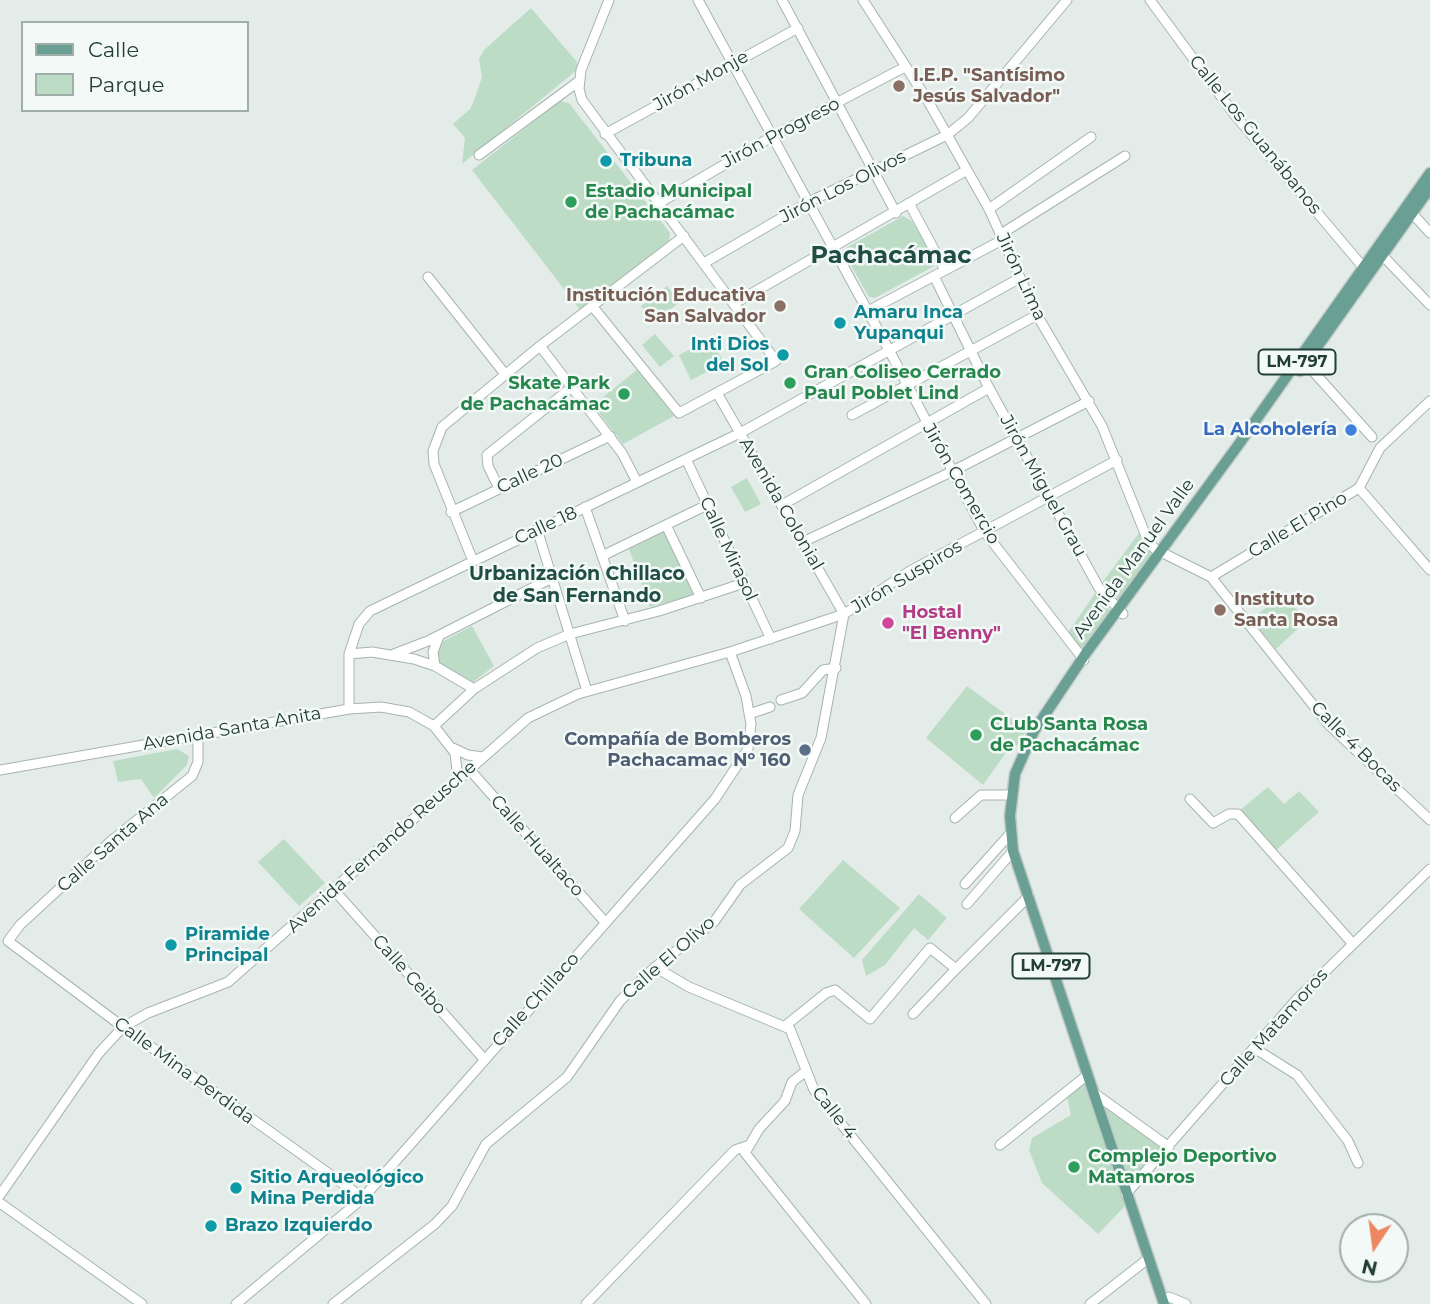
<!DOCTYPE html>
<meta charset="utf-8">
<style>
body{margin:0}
#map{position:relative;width:1430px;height:1304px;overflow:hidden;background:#e3ece8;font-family:Montserrat,sans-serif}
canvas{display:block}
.legend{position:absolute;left:21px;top:21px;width:228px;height:91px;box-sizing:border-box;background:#f3f9f6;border:2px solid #a0aeaa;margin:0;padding:9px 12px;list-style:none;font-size:21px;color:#233d37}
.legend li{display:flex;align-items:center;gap:14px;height:35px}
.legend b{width:35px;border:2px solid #a0aeaa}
.north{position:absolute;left:1339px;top:1213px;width:70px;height:70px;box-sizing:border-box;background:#f3f9f6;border:2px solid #a0aeaa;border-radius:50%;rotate:193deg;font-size:19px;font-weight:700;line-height:28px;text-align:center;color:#233d37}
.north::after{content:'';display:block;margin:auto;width:24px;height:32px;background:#ec8761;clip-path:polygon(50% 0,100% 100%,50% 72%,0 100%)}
</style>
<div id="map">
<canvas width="1430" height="1304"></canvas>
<ul class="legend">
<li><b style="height:9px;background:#69a093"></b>Calle</li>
<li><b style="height:19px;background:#bddcc6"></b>Parque</li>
</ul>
<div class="north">N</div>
</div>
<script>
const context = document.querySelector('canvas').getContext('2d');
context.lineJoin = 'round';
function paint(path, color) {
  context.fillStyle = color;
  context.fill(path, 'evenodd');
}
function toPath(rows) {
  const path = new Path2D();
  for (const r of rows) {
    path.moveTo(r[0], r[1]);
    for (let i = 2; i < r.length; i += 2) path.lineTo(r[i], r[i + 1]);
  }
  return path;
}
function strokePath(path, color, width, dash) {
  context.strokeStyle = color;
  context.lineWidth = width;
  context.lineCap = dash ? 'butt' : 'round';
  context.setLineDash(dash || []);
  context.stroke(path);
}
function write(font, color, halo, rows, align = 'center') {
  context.font = font + ' Montserrat,sans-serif';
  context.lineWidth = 5;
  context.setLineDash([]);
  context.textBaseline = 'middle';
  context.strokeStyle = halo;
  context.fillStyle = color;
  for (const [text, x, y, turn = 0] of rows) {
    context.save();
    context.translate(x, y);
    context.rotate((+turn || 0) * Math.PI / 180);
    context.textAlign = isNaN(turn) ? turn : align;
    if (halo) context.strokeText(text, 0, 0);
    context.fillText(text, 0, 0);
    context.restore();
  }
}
paint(toPath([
 [531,8,577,62,577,70,462,164,465,138,453,124,470,109,475,98,482,77,479,59,484,50],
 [560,101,569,103,670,233,669,243,581,311,472,170],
 [903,216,912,221,934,257,934,266,875,298,869,297,845,255,846,248],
 [667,286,680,302,654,322,641,306],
 [655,334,674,356,660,367,642,345],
 [711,339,724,363,691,380,679,355],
 [638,369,674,416,623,444,593,405],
 [747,478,761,504,745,512,731,487],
 [662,532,665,533,694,592,693,596,650,607,629,549],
 [1139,533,1141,540,1154,555,1117,601,1102,583],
 [1096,592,1111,612,1082,652,1067,634],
 [1283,595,1307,620,1276,649,1251,619],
 [472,626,494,666,472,683,442,665,435,654,440,643],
 [967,686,1027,730,1017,746,1012,744,983,785,926,738],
 [177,749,189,756,187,765,154,798,141,779,118,782,113,761],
 [1268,787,1284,804,1299,791,1319,812,1274,852,1239,811],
 [284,839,325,883,299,906,258,862],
 [843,860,900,908,854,958,799,909],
 [919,894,947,918,928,940,914,928,885,965,866,976,862,960],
 [1085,1083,1125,1206,1098,1234,1042,1183,1029,1150,1032,1138,1071,1115,1067,1097],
 [1100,1099,1167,1148,1127,1190]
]), '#bddcc6');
const minor = toPath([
 [698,0,889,350,984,531,1084,660],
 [782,0,896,213],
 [863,0,928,101,989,209,1037,315,1102,426,1148,541,1155,549,1211,577,1329,725,1430,820],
 [1150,0,1234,114,1363,267],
 [605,134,798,28],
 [479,155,579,81],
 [659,203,773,136,905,67],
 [909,203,945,270],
 [989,209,1091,137],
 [1412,213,1430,233],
 [1001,234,1125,156],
 [1382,255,1430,305],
 [704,263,809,202,947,135,968,118,1067,0],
 [934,276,989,388,1099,588,1123,614],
 [428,277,505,374],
 [735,303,967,170],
 [593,307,679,413,776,361,582,100,579,89,581,70,609,0],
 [868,311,1004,239],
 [540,346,622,453,637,482],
 [1303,360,1372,437],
 [717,393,844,614],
 [852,415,1037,315],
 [686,459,771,639],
 [499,488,488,466,487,455,572,387],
 [1359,488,1430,570],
 [782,505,989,388],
 [585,507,625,621],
 [451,512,610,436],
 [666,525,701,598],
 [537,529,587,691],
 [803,542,951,472,1089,401],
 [602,556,707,505],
 [473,561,434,464,433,451,442,427,540,346,684,236],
 [1211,577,1359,488,1380,448,1430,401],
 [349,654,372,652,414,659,435,666,474,689],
 [394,654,428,641,552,578],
 [435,666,433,652,439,636],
 [781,700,802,693,823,670,836,668],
 [349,709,349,654,359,624,370,611,740,433,1020,278],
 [749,714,770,707],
 [434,726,474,689,537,648,570,634,659,611,744,583],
 [198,737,198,762,192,776,111,841,20,925,8,941,123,1027,363,1198],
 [453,748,468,755,483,757],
 [469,769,605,922],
 [0,770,349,709,381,707,409,712,434,726,455,753,458,779],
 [1190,799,1213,823,1229,814,1238,814,1353,944],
 [955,818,981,795,1011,795],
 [965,884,1010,834],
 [334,890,484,1059],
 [967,904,1013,851],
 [655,967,689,987,790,1029,814,1090,986,1304],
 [913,1014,956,969],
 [785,1026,826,993,835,990,870,1019,930,948,956,969,1029,896],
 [1254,1048,1297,1075,1348,1141,1358,1163],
 [806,1071,792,1082,785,1101,759,1129,745,1153,866,1304],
 [1094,1093,1169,1147],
 [1000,1145,1086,1076],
 [1126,1194,1297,999,1430,869],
 [0,1195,99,1053,123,1027,148,1013,228,982,528,718,578,694,730,652,844,614,910,571,1117,460],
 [0,1203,142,1304],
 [1169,1297,1186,1304],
 [236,1304,363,1198,715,799,748,749,751,724,746,696,730,652],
 [333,1304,435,1224,452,1206,486,1144,567,1077,620,1001,655,967,714,922,740,885,788,848,795,831,798,795,821,738,844,614],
 [586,1304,735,1150,747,1146],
 [1090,1304,1149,1258]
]);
const major = toPath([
 [1300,371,1430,188],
 [1164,1304,1013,851,1010,816,1015,774,1034,731,1086,653,1239,444,1430,173]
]);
strokePath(minor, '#a6b4af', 11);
strokePath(major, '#c1c9c7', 13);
strokePath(minor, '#fff', 9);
strokePath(major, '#69a093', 10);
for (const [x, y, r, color] of [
 [899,86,7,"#8d6e63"],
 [606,161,7,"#0f9aa8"],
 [571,202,7,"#2e9e5b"],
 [780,306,7,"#8d6e63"],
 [840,323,7,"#0f9aa8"],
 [783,355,7,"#0f9aa8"],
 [790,383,7,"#2e9e5b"],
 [624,394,7,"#2e9e5b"],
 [1351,430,7,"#3f7fe0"],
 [1220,610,7,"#8d6e63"],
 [888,623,7,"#d1479c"],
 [976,735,7,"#2e9e5b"],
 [805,750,7,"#5c6f8a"],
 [171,945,7,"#0f9aa8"],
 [1074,1167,7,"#2e9e5b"],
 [236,1188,7,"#0f9aa8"],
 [211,1226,7,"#0f9aa8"]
]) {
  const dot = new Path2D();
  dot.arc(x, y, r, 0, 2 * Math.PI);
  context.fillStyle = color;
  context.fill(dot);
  strokePath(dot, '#f3f9f6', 2.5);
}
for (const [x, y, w] of [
 [1297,362,77],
 [1051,966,77]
]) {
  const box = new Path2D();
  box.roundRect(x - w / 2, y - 12.5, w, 25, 5);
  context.fillStyle = '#f3f9f6';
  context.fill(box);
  strokePath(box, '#233d37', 2);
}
write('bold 16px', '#233d37', null, [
 ["LM-797",1297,362],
 ["LM-797",1051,966]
]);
write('bold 18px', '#785e54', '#f3f9f6', [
 ["I.E.P. \"Santísimo",913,76],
 ["Jesús Salvador\"",913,97],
 ["Institución Educativa",766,296,"right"],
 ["San Salvador",766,317,"right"],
 ["Instituto",1234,600],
 ["Santa Rosa",1234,621]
], 'left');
write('18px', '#233d37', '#f3f9f6', [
 ["Jirón Monje",701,81,-29],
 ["Jirón Progreso",781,133,-28],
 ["Calle Los Guanábanos",1255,135,51],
 ["Jirón Los Olivos",843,187,-27],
 ["Jirón Lima",1021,277,65],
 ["Calle 20",530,474,-25],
 ["Jirón Comercio",961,484,60],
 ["Jirón Miguel Grau",1043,486,61],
 ["Avenida Colonial",781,504,60],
 ["Calle El Pino",1298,525,-31],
 ["Calle 18",546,526,-25],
 ["Calle Mirasol",728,549,65],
 ["Avenida Manuel Valle",1134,559,-54],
 ["Jirón Suspiros",907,577,-31],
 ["Avenida Santa Anita",232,729,-10],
 ["Calle 4 Bocas",1356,747,45],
 ["Calle Santa Ana",113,843,-41],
 ["Calle Hualtaco",537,846,48],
 ["Avenida Fernando Reusche",382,847,-42],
 ["Calle El Olivo",669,958,-41],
 ["Calle Ceibo",409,975,48],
 ["Calle Chillaco",536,1000,-48],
 ["Calle Matamoros",1274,1028,-48],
 ["Calle Mina Perdida",184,1071,36],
 ["Calle 4",834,1113,52]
]);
write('bold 18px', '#0d838f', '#f3f9f6', [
 ["Tribuna",620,161],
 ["Amaru Inca",854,313],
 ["Yupanqui",854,334],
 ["Inti Dios",769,345,"right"],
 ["del Sol",769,366,"right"],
 ["Piramide",185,935],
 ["Principal",185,956],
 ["Sitio Arqueológico",250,1178],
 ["Mina Perdida",250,1199],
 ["Brazo Izquierdo",225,1226]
], 'left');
write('bold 18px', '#27864d', '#f3f9f6', [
 ["Estadio Municipal",585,192],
 ["de Pachacámac",585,213],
 ["Gran Coliseo Cerrado",804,373],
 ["Paul Poblet Lind",804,394],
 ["Skate Park",610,384,"right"],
 ["de Pachacámac",610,405,"right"],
 ["CLub Santa Rosa",990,725],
 ["de Pachacámac",990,746],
 ["Complejo Deportivo",1088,1157],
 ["Matamoros",1088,1178]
], 'left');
write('bold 18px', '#366cbe', '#f3f9f6', [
 ["La Alcoholería",1337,430]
], 'right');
write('bold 18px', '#b23c85', '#f3f9f6', [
 ["Hostal",902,613],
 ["\"El Benny\"",902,634]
], 'left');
write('bold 18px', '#4e5e75', '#f3f9f6', [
 ["Compañía de Bomberos",791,740],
 ["Pachacamac Nº 160",791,761]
], 'right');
write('bold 19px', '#204e44', '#f3f9f6', [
 ["Urbanización Chillaco",577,574],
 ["de San Fernando",577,596]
]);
write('bold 24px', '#204e44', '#f3f9f6', [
 ["Pachacámac",891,256]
]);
</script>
